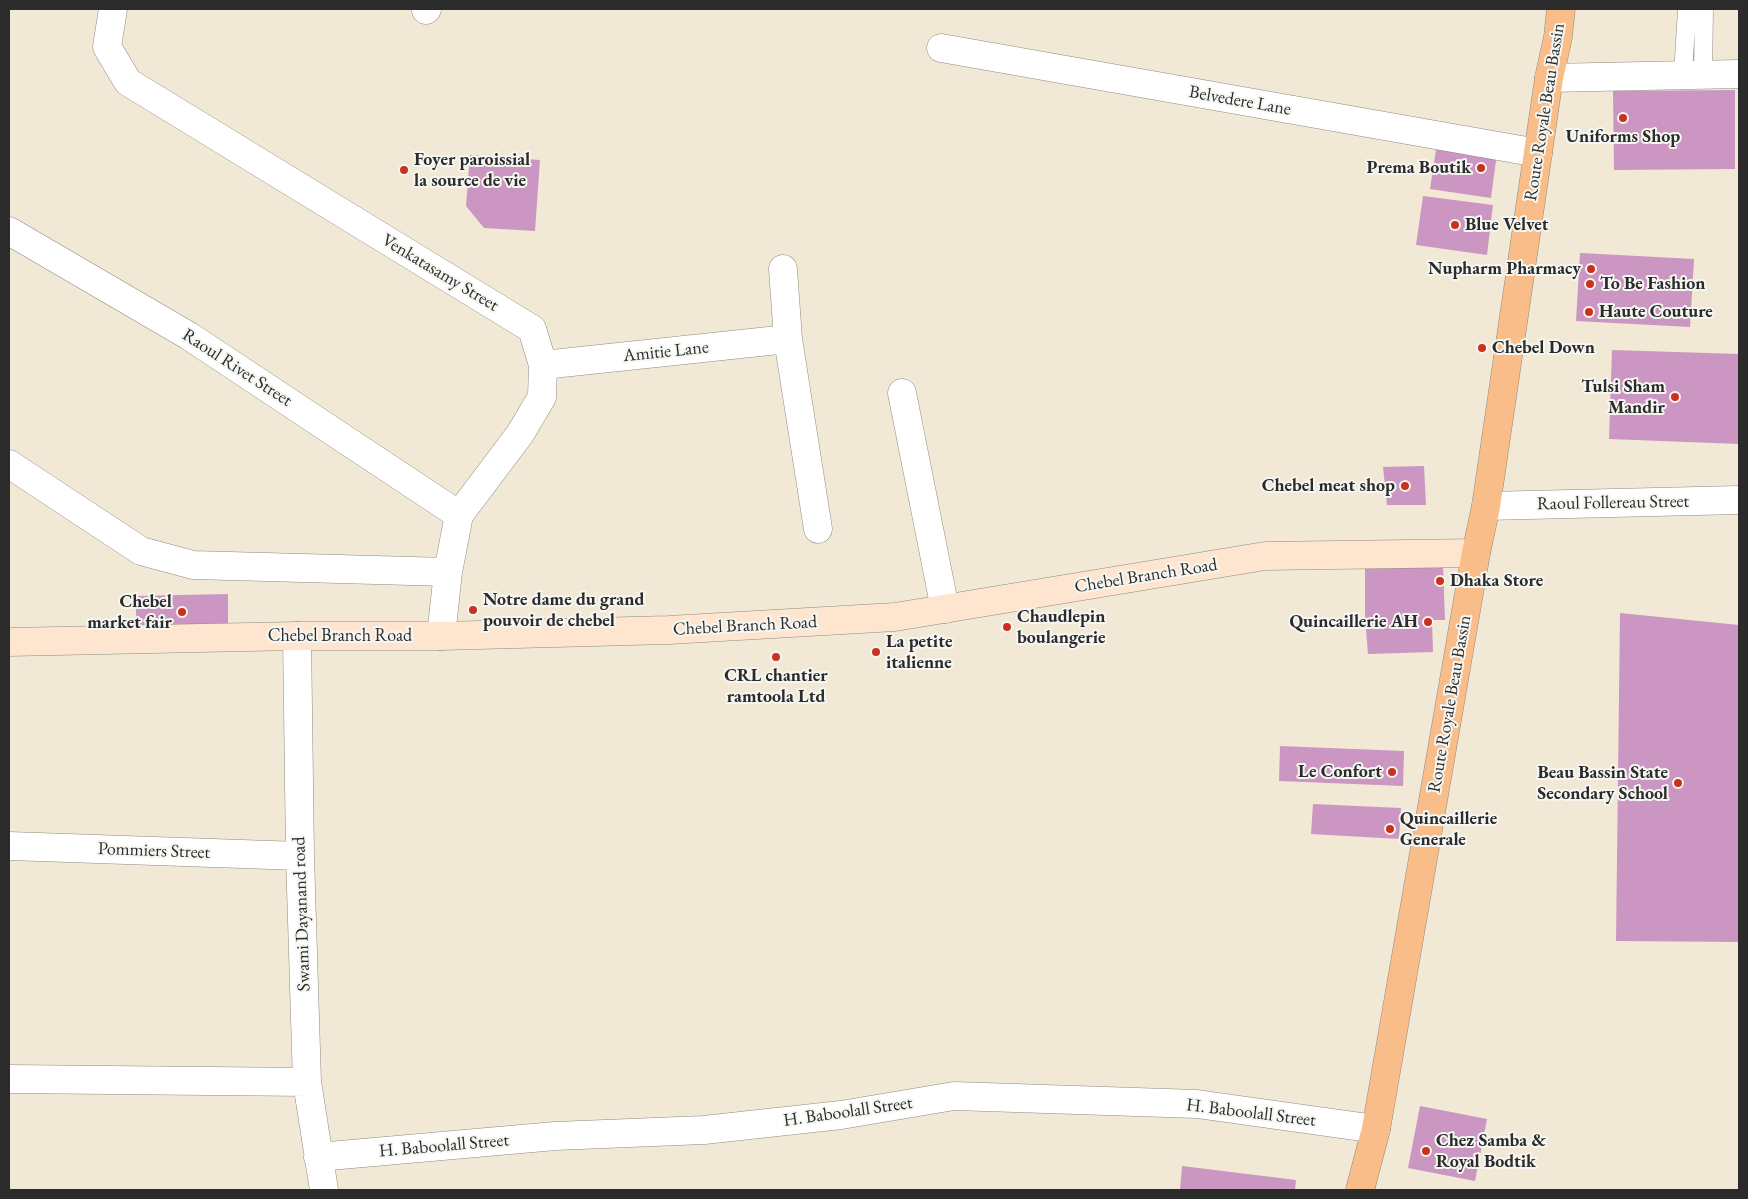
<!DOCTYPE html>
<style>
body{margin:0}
#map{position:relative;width:1748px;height:1199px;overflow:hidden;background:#f1e9d5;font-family:"EB Garamond",serif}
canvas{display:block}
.frame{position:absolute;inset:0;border:10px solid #2b2b2b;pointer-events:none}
</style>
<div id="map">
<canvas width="1748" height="1199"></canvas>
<div class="frame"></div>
</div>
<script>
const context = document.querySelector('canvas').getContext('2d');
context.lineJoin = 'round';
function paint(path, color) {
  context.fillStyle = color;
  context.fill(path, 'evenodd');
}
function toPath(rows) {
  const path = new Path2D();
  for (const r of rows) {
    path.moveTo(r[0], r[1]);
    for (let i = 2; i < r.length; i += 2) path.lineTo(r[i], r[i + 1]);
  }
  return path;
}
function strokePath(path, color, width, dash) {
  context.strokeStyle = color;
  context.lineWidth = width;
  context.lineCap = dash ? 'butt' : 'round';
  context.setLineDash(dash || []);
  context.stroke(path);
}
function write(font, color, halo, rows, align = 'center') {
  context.font = font + ' "EB Garamond",serif';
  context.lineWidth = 4;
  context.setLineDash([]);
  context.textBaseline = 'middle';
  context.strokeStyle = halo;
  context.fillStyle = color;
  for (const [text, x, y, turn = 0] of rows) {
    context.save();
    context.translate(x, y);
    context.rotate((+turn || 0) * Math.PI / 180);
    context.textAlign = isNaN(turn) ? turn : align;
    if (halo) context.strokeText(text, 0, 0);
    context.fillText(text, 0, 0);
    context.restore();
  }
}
paint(toPath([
 [1735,90,1735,169,1614,170,1613,91],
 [1437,143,1497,153,1491,198,1430,189],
 [470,155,540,160,535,231,484,228,466,206],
 [1423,196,1493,205,1487,255,1416,245],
 [1580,253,1694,259,1690,327,1576,321],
 [1612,350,1739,354,1739,444,1609,439],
 [1424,466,1426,505,1387,505,1383,467],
 [1443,564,1445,620,1432,620,1433,652,1368,654,1365,618,1365,567],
 [228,594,228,628,137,629,135,596],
 [1620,613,1739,625,1739,942,1616,941],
 [1280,746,1404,751,1403,786,1279,781],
 [1313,804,1401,808,1399,839,1311,834],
 [1420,1106,1487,1119,1475,1181,1408,1168],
 [1182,1166,1296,1180,1295,1190,1180,1190]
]), '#cb96c2');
const lane = toPath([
 [1683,75,1687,9],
 [1703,75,1704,9]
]);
const street = toPath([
 [113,9,107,47,128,82,532,329,543,365,542,397,520,434,459,515,448,572,441,636],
 [426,10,427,9],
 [941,48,1538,153],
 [1549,78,1739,74],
 [9,231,189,336,459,515],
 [783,269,788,339,818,529],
 [543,365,788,339],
 [902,393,945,609],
 [9,464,141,551,193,565,448,572],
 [1486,506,1739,500],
 [297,636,300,856,307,1082,324,1190],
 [9,846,300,856],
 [9,1079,307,1082],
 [318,1157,555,1136,704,1130,841,1115,954,1096,1197,1104,1376,1129]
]);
const secondary = toPath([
 [9,642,297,636,441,636,669,630,895,617,1265,556,1476,553]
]);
const primary = toPath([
 [1360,1190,1376,1129,1476,553,1486,506,1549,78,1558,37,1561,9]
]);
strokePath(lane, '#8e8a80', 19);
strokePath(street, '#8e8a80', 29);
strokePath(secondary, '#8e8a80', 29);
strokePath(primary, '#8e8a80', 29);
strokePath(lane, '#fff', 18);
strokePath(street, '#fff', 28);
strokePath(secondary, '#fde5d0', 28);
strokePath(primary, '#f9bd89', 28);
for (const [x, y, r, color] of [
 [1623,118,5,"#c8321e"],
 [1481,168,5,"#c8321e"],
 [404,170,5,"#c8321e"],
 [1455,225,5,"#c8321e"],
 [1591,269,5,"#c8321e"],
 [1590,284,5,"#c8321e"],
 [1589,312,5,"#c8321e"],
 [1482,348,5,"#c8321e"],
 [1675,397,5,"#c8321e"],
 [1405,486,5,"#c8321e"],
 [1440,581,5,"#c8321e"],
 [473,610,5,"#c8321e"],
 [182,612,5,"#c8321e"],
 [1428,622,5,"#c8321e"],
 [1007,627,5,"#c8321e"],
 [876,652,5,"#c8321e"],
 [776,657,5,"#c8321e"],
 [1392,772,5,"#c8321e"],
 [1678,783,5,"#c8321e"],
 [1390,829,5,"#c8321e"],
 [1426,1151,5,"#c8321e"]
]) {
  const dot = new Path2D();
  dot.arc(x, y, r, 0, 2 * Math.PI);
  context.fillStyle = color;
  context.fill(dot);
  strokePath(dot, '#f6f6f2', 2);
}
write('18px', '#2b2b2b', '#f6f6f2', [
 ["Belvedere Lane",1240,101,10],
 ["Route Royale Beau Bassin",1545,112,-81],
 ["Venkatasamy Street",440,273,31],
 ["Amitie Lane",666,352,-6],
 ["Raoul Rivet Street",237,368,33],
 ["Raoul Follereau Street",1613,503,-1],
 ["Chebel Branch Road",1146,576,-9],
 ["Chebel Branch Road",745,626,-3],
 ["Chebel Branch Road",340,636],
 ["Route Royale Beau Bassin",1450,704,-80],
 ["Pommiers Street",154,851,2],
 ["Swami Dayanand road",302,914,-92],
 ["H. Baboolall Street",848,1112,-8],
 ["H. Baboolall Street",1251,1113,7],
 ["H. Baboolall Street",444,1146,-5]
]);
write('bold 18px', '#2b2b2b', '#f6f6f2', [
 ["Uniforms Shop",1623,137,"center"],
 ["Foyer paroissial",414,160],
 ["la source de vie",414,181],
 ["Prema Boutik",1471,168,"right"],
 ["Blue Velvet",1465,225],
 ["Nupharm Pharmacy",1581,269,"right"],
 ["To Be Fashion",1600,284],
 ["Haute Couture",1599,312],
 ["Chebel Down",1492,348],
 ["Tulsi Sham",1665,387,"right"],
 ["Mandir",1665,408,"right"],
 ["Chebel meat shop",1395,486,"right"],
 ["Dhaka Store",1450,581],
 ["Notre dame du grand",483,600],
 ["pouvoir de chebel",483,621],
 ["Chebel",172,602,"right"],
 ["market fair",172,623,"right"],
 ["Chaudlepin",1017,617],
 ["boulangerie",1017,638],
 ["Quincaillerie AH",1418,622,"right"],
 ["La petite",886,642],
 ["italienne",886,663],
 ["CRL chantier",776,676,"center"],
 ["ramtoola Ltd",776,697,"center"],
 ["Le Confort",1382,772,"right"],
 ["Beau Bassin State",1668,773,"right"],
 ["Secondary School",1668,794,"right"],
 ["Quincaillerie",1400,819],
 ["Generale",1400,840],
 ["Chez Samba &",1436,1141],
 ["Royal Bodtik",1436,1162]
], 'left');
</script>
